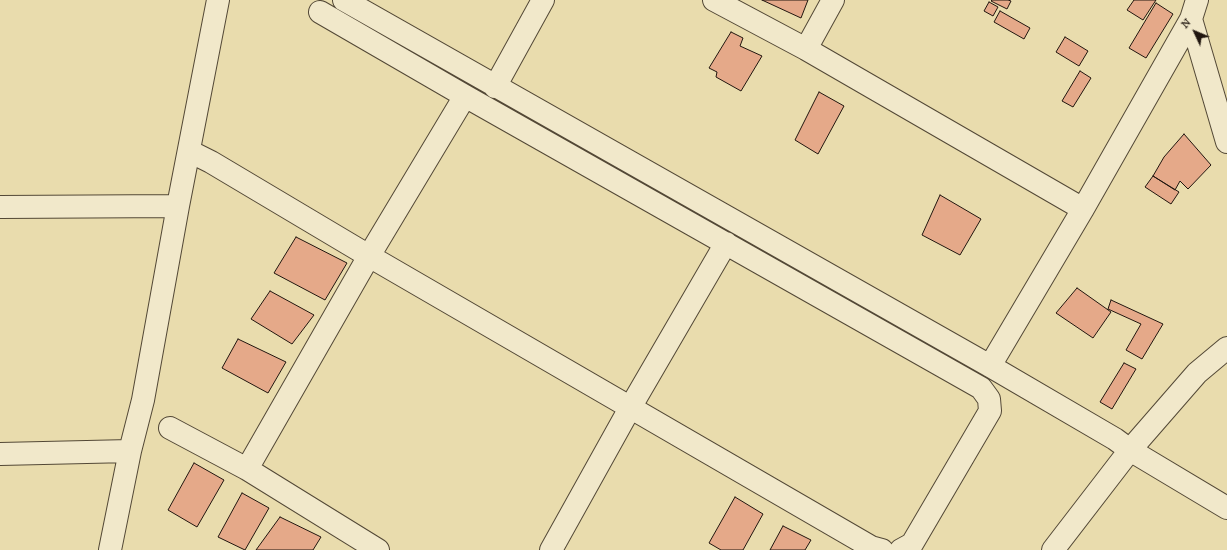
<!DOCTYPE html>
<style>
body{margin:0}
#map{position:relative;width:1227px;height:550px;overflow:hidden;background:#e9dcad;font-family:"IM FELL French Canon",serif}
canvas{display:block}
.north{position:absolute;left:1175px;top:12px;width:40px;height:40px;-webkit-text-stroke:3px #f1e8ca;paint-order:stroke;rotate:314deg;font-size:11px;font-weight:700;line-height:16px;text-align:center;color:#21160f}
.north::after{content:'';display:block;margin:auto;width:14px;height:18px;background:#21160f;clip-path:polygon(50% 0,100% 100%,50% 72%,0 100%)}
</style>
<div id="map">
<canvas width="1227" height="550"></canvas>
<div class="north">N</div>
</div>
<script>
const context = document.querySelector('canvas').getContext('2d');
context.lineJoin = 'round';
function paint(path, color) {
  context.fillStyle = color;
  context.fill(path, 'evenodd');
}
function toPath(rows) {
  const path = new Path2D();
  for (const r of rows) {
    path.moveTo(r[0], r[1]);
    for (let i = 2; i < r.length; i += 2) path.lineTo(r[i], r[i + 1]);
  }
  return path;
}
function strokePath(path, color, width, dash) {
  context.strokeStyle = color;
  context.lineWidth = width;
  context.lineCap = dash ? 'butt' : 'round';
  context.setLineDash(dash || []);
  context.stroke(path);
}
const building = toPath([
 [762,0,808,0,801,18,762,0],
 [992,0,1008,0,1011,1,1007,9,991,1,992,0],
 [1134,0,1156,0,1143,20,1127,10,1134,0],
 [989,2,998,7,993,16,984,11,989,2],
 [1156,3,1173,14,1146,58,1129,48,1156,3],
 [1000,11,1030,28,1024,39,994,22,1000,11],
 [731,32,743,38,740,46,762,56,741,91,716,77,717,72,709,68,731,32],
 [1065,37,1088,51,1079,66,1056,52,1065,37],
 [1080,71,1091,78,1073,107,1062,101,1080,71],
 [819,92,844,106,818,154,795,140,819,92],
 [1184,134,1211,165,1188,189,1180,181,1175,190,1153,176,1164,157,1184,134],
 [1153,176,1179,192,1171,204,1145,187,1153,176],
 [940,195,981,219,960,255,922,235,940,195],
 [296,237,347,263,325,300,274,273,296,237],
 [1077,288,1111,312,1093,338,1056,313,1077,288],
 [270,291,314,315,292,344,251,319,270,291],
 [1111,300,1163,324,1142,359,1126,350,1141,324,1108,309,1111,300],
 [238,339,286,362,268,393,222,368,238,339],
 [1124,363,1136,369,1112,409,1100,402,1124,363],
 [194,463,224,480,197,527,168,510,194,463],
 [242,493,269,508,245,550,218,537,242,493],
 [735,497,763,514,743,550,721,550,709,543,735,497],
 [280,517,321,537,313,550,256,550,280,517],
 [783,526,811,540,805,550,770,550,783,526]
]);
paint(building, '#e5a989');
strokePath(building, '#21160f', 1);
const street = toPath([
 [344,0,990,366,1115,439,1130,450,1227,508],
 [714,0,806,49,1083,209],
 [320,12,465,96,981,388,989,399,990,411,912,544,901,550],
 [1191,19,1227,142],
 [806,49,833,0],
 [495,87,543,0],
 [189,151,211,162,369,256,871,547,882,550],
 [0,207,178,206],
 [990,366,1083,209,1191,19,1197,0],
 [170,428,247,469,378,550],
 [0,454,130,451],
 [247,469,369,256,465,96],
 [110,550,130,451,143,400,178,206,218,0],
 [551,550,630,408,726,243],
 [1053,550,1130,450,1197,373,1227,348]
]);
strokePath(street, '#534836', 24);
strokePath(street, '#f1e8ca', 22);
</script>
